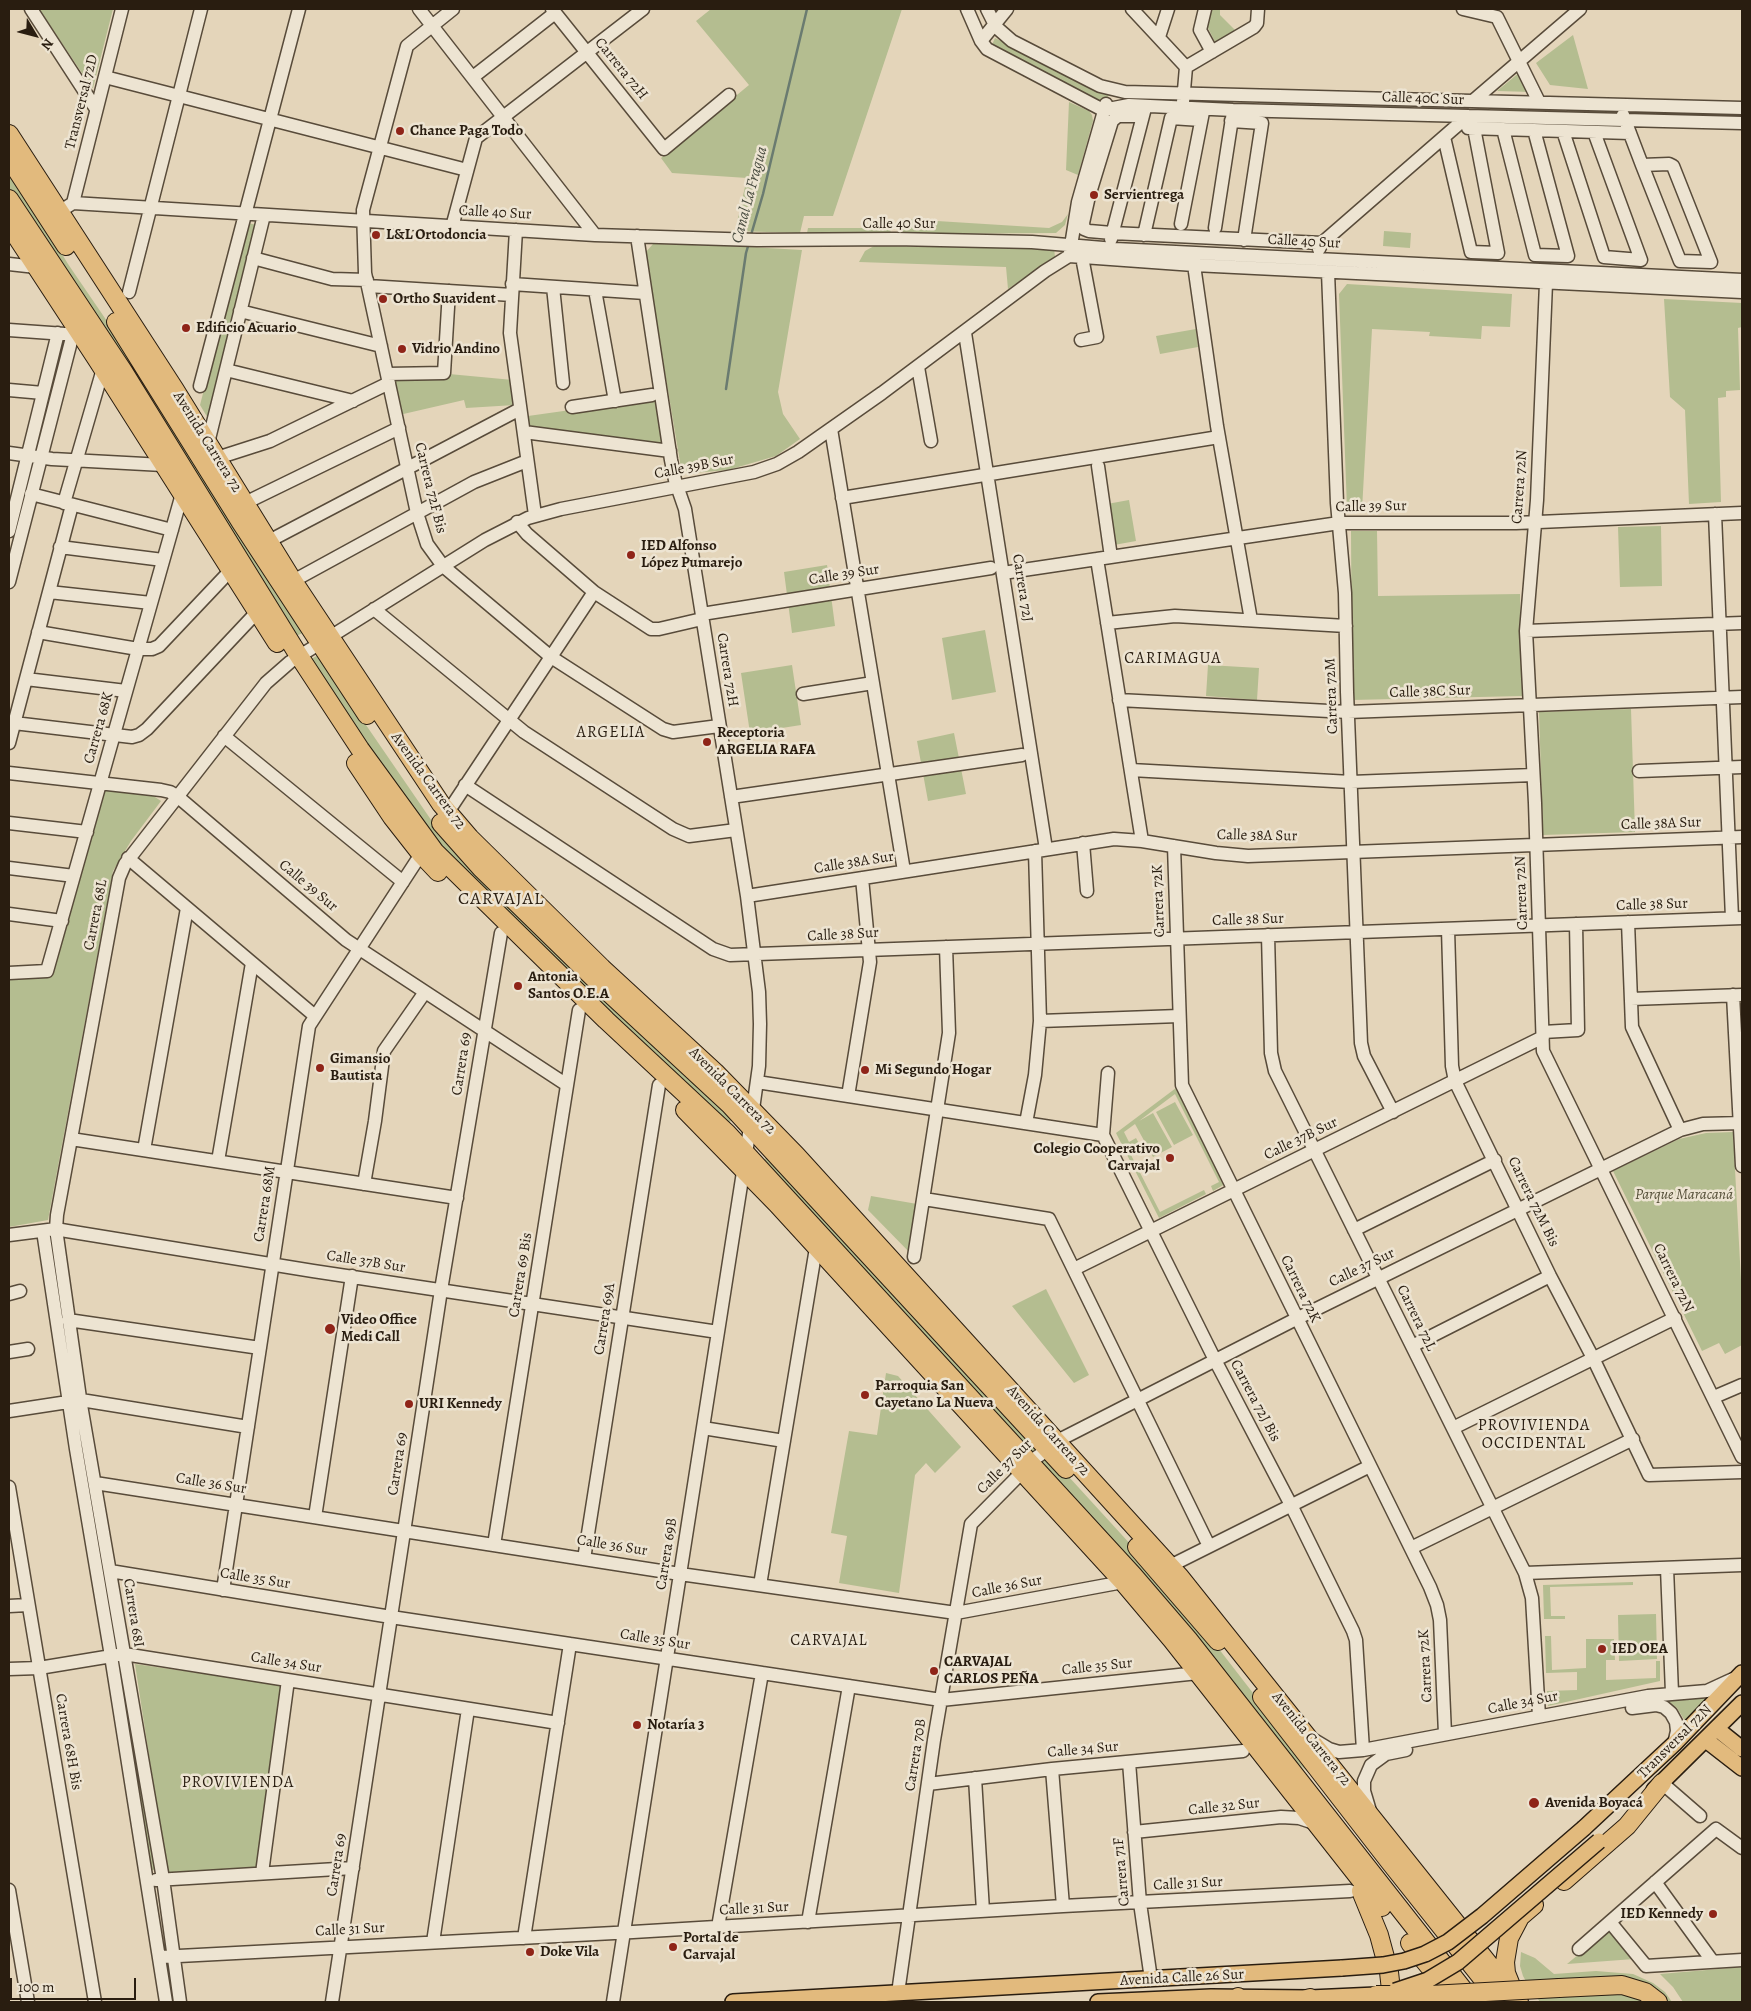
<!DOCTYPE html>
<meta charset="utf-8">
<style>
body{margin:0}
#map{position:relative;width:1751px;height:2011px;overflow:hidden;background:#e4d5ba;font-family:Alegreya,serif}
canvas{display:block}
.frame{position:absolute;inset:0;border:10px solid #291d10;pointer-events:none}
.north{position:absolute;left:10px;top:10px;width:50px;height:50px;-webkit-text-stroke:4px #ede4d2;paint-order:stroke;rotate:127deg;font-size:14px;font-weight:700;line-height:20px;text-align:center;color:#291d10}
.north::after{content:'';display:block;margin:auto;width:18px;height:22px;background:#291d10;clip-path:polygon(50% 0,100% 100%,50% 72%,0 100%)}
.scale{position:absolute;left:10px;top:1978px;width:126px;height:22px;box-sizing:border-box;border:2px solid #291d10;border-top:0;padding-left:6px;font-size:15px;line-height:18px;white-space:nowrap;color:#291d10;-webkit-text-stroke:4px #ede4d2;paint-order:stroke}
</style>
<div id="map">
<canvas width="1751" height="2011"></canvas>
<div class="frame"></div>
<div class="north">N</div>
<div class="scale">100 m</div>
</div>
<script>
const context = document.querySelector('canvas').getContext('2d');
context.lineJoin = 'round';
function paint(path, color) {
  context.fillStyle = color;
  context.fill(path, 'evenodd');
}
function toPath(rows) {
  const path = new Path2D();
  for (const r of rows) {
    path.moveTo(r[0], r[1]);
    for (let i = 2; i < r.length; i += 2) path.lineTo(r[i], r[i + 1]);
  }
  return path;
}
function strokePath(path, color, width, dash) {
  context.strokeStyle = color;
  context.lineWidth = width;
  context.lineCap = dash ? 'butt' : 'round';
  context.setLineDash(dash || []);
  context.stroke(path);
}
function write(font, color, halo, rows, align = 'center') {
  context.font = font + ' Alegreya,serif';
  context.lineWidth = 5;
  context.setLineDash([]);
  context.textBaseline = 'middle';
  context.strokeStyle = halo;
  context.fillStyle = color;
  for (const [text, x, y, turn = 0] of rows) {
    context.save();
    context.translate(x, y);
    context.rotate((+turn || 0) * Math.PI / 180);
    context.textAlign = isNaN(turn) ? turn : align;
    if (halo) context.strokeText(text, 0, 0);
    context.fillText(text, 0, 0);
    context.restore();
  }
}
paint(toPath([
 [39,9,113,9,93,88,92,88],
 [711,9,902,9,833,216,804,216,800,233,735,231,747,178,672,173,661,158,749,85,696,21],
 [1210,9,1220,9,1220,15,1237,32,1215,42,1206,24],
 [1573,35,1588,89,1550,85,1536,63],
 [995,38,1093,88,1110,94,1102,103,991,47],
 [1520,72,1531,92,1497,91],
 [1069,102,1089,111,1092,115,1093,121,1078,175,1066,170],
 [9,166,68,264,111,327,303,633,293,637,9,191],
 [1068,214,1065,225,1056,233,899,234,899,229,905,219,1049,228,1062,222],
 [247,223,258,225,209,420,200,405],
 [808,228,890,228,891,234,807,233],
 [1384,231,1411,233,1410,248,1383,246],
 [653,244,732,246,802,250,778,392,783,414,800,439,776,456,728,470,682,474,645,253],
 [874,246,1054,248,1055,257,1008,289,1006,267,859,262,865,251],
 [1347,284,1512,294,1510,327,1482,326,1481,339,1429,336,1430,332,1372,329,1362,510,1347,509,1339,294],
 [1664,299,1742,303,1742,327,1738,328,1740,390,1726,391,1726,397,1718,398,1721,502,1689,504,1685,410,1670,397],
 [1196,329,1198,347,1160,354,1156,336],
 [449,374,513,380,515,405,466,408,464,400,399,415,394,379],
 [656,398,664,447,530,428,528,416],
 [1129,500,1136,541,1114,545,1107,504],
 [1661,526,1662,586,1620,587,1618,527],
 [1351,531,1377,531,1378,596,1520,594,1522,696,1352,700],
 [827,565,835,626,792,633,784,572],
 [985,630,996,692,952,700,942,638],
 [318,655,438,830,734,1117,729,1123,678,1082,439,851,308,661],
 [792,665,801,725,750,733,741,673],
 [1208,665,1259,668,1257,700,1206,696],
 [1631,709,1635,832,1543,835,1539,712],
 [954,733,966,794,928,801,917,741],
 [102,787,152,795,161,801,131,841,113,871,48,1220,9,1227,9,978,49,976],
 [1176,1088,1225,1184,1213,1191,1211,1186,1219,1182,1175,1094,1139,1121,1153,1113,1172,1147,1153,1157,1135,1124,1124,1132,1129,1142,1136,1138,1142,1149,1131,1155,1160,1212,1204,1190,1206,1194,1159,1218,1116,1133],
 [1175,1102,1193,1135,1174,1145,1156,1112],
 [1733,1132,1742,1299,1742,1345,1725,1354,1719,1343,1702,1351,1613,1171,1679,1139,1706,1133],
 [766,1157,1041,1447,1031,1455,764,1162],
 [871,1196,923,1205,914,1257,868,1210],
 [1046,1289,1089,1375,1074,1383,1012,1306],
 [886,1373,898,1376,961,1447,935,1473,926,1463,915,1475,899,1593,839,1583,847,1536,831,1533,849,1431,877,1435],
 [1048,1454,1153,1569,1205,1631,1362,1834,1319,1782,1283,1750,1038,1463],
 [1633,1582,1633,1585,1550,1587,1551,1616,1565,1616,1565,1619,1544,1619,1543,1585],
 [1656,1614,1657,1659,1619,1661,1618,1615],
 [1545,1636,1551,1636,1552,1670,1586,1668,1586,1639,1614,1639,1615,1660,1606,1660,1606,1680,1656,1678,1656,1661,1660,1661,1660,1681,1548,1706,1547,1691,1577,1690,1577,1672,1546,1673],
 [135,1664,282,1685,257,1868,167,1873],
 [124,1678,157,1869,152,1870,120,1679],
 [1712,1692,1685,1721,1677,1708,1669,1702,1656,1698],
 [1609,1929,1634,1959,1567,1964],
 [1521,1952,1535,1958,1554,1974,1596,1971,1633,1974,1653,1983,1665,1992,1672,2002,1664,2002,1655,1993,1528,1985,1523,1976,1520,1966],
 [1742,1967,1742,2002,1683,2002,1673,1987,1660,1974],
 [1614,1990,1652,2002,1540,2002,1534,1993]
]), '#b4bd90');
strokePath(toPath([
 [751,235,763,194,807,9],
 [726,389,746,253,749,243]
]), '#6a7b70', 2.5);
const minor = toPath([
 [31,9,96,109],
 [419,9,595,235],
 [453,9,407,46,363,210,365,273,417,513,427,544,443,566,551,657,663,729,673,732,719,726],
 [552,9,664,149,729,95],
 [967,9,981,41,987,49,1103,110],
 [987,9,996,27,1012,41,1100,86,1125,92,1742,108],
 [1132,9,1186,67],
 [1205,9,1200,30,1212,52],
 [1463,9,1497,17],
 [1497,17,1539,102],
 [1159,37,1168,9],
 [981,41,1007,9],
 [1186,67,1254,27,1257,23,1258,9],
 [105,77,467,170],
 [473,77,555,13],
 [1474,100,1580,9],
 [1183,102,1186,67],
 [1103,110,1129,105,1233,110,1742,123],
 [1623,115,1642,165,1680,261,1711,262,1673,166,1669,164,1642,165],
 [1143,116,1118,116,1112,121,1089,196,1083,223,1084,229,1089,231,1112,233,1322,243],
 [1231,121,1262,123,1244,240],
 [1468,128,1630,133],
 [1503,129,1535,255,1568,256,1534,130],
 [1563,131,1604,257,1641,260,1594,132],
 [1444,137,1471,252,1498,253,1474,128],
 [73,203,122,9],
 [59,212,73,203,595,235,757,240,895,239,1032,242,1115,249,1742,280],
 [1181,224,1203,112],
 [452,227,476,138,643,9],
 [1215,228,1233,112],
 [516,230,510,333,535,515],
 [1144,235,1171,118,1201,120],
 [1111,239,1145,108],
 [1319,249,1322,243,1468,116],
 [1070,252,1078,202,1106,104],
 [1069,256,1194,265,1742,292],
 [253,258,332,279,367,280],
 [1193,258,1217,426,1251,620],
 [9,264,36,267],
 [1551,271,1546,283,1537,500,1526,631,1535,803,1543,1051,1742,1457],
 [1328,272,1337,503,1345,593,1347,692,1361,1043,1364,1056,1393,1112],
 [512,284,645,293],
 [368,286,512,295],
 [553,287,563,383],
 [595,290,615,401],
 [129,292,201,9],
 [240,311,381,346],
 [9,330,65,334],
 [965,333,1046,849],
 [1081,340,1097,337,1082,257],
 [918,367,931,441],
 [226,370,353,401],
 [387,374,444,373,449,291],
 [200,386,299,9],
 [9,390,43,393],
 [572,407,652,395],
 [831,429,904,871],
 [524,432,670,451],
 [208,443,264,215],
 [9,453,52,459,163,465],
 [217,458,270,441,389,383],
 [1098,466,1111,557],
 [31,494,172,530],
 [842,498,1219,437],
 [64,503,103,369],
 [245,503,399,428],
 [1715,514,1732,918],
 [517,522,527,534,594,592,651,629,659,629,702,619],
 [9,531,58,333],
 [269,541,520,409],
 [60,547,163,560],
 [1097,559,1142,841],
 [1003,573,1339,523,1516,523,1742,513],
 [293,581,474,482,527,461],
 [9,582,75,326],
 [49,592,151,603],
 [374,609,524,732,673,829,689,836,736,830],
 [702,614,991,568],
 [1107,623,1175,616,1346,626],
 [1526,631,1742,623],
 [38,632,138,649,152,649,159,646,230,571],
 [26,679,126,691],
 [803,694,873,683],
 [1119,700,1348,712,1742,697],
 [14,723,132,737,139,735,147,729,257,612],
 [224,736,403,882],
 [9,743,72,505],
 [1131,770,1351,782,1533,775],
 [1639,771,1742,767],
 [9,773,161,790,170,792,177,796,346,940,567,1085],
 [465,785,713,949,730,955,1742,918],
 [731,797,1022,755],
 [448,812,594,592],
 [9,823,87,832],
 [1083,843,1087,891],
 [1174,846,1182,1085,1430,1587,1437,1605,1440,1620,1445,1734],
 [128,858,315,1016],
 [9,868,74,876],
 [747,896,1114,839,1142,841,1216,853,1248,856,1742,837],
 [9,914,62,921],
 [1628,922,1632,1027,1680,1130],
 [1448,929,1452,1066,1455,1081,1550,1276,1593,1358,1649,1475,1742,1472],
 [1268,935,1271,1053,1275,1071,1525,1573,1532,1598,1539,1716],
 [9,973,47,971,182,494],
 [1733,995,1742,1166],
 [1631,999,1742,995],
 [1040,1021,1179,1016],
 [1543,1032,1578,1030,1576,924],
 [1108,1073,1103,1135,1215,1360,1291,1505,1353,1631,1356,1640,1363,1750],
 [757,1082,1103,1135],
 [848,1096,870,962,862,878],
 [1026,1123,1035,1075,1040,1021,1035,851],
 [71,1139,457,1198],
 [144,1150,187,908],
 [218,1161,252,963],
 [364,1184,375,1121,384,1051,425,992],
 [924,1199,1049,1219,1209,1546],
 [1354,1230,1495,1160],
 [43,1231,76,1449,111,1656,166,2002],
 [9,1235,56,1229,67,1231,313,1271,718,1332],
 [914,1257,949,1033,946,947],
 [1074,1269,1543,1037],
 [9,1294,20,1291],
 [68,1320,260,1348],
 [1412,1346,1550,1276],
 [9,1352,28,1349],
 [1714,1397,1742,1385],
 [9,1411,81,1400,248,1427],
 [703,1428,784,1441],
 [1453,1428,1675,1318],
 [95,1483,680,1574,956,1613,1123,1582],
 [9,1487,95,2002],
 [315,1517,352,1276],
 [494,1545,579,1010],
 [1411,1548,1633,1439],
 [584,1559,659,1085],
 [1170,1566,1370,1466],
 [1667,1568,1672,1693],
 [110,1571,391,1617,941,1700,1198,1673],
 [1525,1573,1742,1565],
 [760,1585,816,1248],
 [223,1590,309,1026,421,854],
 [9,1606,28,1605],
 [9,1669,39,1668,124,1654,558,1723],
 [1632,1708,1656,1705,1664,1707,1671,1713,1676,1722,1677,1731,1674,1744],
 [1314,1740,1329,1749,1339,1752,1363,1750,1648,1696,1707,1691,1733,1679],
 [1129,1762,1140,1903,1151,1979],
 [1052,1769,1063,1906],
 [975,1778,983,1911],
 [1662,1783,1700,1816],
 [928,1784,1052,1769,1243,1751],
 [1370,1811,1364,1791,1364,1781,1371,1765,1386,1754,1406,1750],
 [1134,1832,1281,1817,1299,1818,1317,1824],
 [262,1873,288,1680],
 [156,1880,353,1868],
 [1655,1882,1713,1962],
 [9,1890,28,2002],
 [808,1922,849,1686],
 [1610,1922,1646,1966,1742,1960],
 [718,1927,762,1673],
 [524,1938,570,1644],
 [433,1942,468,1709],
 [1579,1949,1716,1829,1742,1848],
 [160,1957,633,1932,1063,1906,1350,1891],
 [898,1993,934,1740,971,1524,1037,1457,1065,1437,1296,1319,1680,1130,1703,1124,1742,1123],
 [180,2002,163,1879,81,1405,56,1229,57,1215,119,878,125,864,266,683,290,662,485,540,528,518,561,509,754,472,777,464,798,452,882,393,1045,271,1069,256],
 [332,2002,441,1290,501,933],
 [613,2002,754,1102,759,1066,760,1024,759,992,747,896,685,509,675,480,671,460,637,236]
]);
const major = toPath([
 [1717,1729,1742,1749],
 [1706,1740,1742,1768],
 [1654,1790,1742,1703],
 [1584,1828,1674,1744,1742,1673],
 [733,2002,1342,1968],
 [1098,2002,1211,1997,1310,1998,1376,1995]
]);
const highway = toPath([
 [9,134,175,390,293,581,441,804,470,838,602,968,715,1072,796,1155,1180,1577,1519,2002],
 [9,158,66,246],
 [9,199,123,371,299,656,360,749,435,852,606,1020,727,1133,1133,1575,1188,1639,1473,2002],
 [9,225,98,361,277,643],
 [116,322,240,521,367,715],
 [356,763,392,817,421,854,438,872],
 [441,823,481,868,607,991,730,1105,1066,1469],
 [685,1110,777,1204,1123,1582,1172,1640,1382,1907],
 [1137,1547,1218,1641],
 [1262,1697,1389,1861,1501,2002],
 [1564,1881,1627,1826,1662,1783],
 [1361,1891,1379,1935,1389,1972,1391,1990,1388,2002],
 [1410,1943,1458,2002],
 [1512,1988,1506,1973,1505,1962,1509,1938,1520,1917,1534,1905],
 [1559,1988,1622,1985,1645,1992,1658,2002],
 [1238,1997,1240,2002],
 [1297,2002,1310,1998]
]);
strokePath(minor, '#584b3a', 15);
strokePath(major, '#291d10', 18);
strokePath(highway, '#291d10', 20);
strokePath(minor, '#ede4d2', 12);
strokePath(major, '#e2ba7d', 15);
strokePath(highway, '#e2ba7d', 18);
const majorBridge = toPath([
 [1342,1968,1383,1965,1404,1961,1425,1954,1448,1942,1482,1916,1584,1828],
 [1395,1991,1428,1980,1458,1962,1599,1841]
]);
const highwayBridge = toPath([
 [1376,1995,1430,1995,1559,1988]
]);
strokePath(majorBridge, '#291d10', 18, []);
strokePath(highwayBridge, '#291d10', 20, []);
strokePath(majorBridge, '#e2ba7d', 15);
strokePath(highwayBridge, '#e2ba7d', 18);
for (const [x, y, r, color] of [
 [400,131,5,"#8f2418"],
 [1094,195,5,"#8f2418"],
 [376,235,5,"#8f2418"],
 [383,299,5,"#8f2418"],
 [186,328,5,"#8f2418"],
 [402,349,5,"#8f2418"],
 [631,555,5,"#8f2418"],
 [707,742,5,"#8f2418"],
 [518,986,5,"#8f2418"],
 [320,1068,5,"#8f2418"],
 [865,1070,5,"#8f2418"],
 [1170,1158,5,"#8f2418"],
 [330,1329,6,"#8f2418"],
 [865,1395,5,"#8f2418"],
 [409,1404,5,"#8f2418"],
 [1602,1649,5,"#8f2418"],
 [934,1671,5,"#8f2418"],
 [637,1725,5,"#8f2418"],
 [1534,1803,6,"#8f2418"],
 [1713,1914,5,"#8f2418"],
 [673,1947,5,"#8f2418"],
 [530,1952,5,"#8f2418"]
]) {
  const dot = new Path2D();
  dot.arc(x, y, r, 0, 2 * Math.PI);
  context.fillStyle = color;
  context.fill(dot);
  strokePath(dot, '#ede4d2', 2);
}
write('15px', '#291d10', '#ede4d2', [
 ["Carrera 72H",621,69,51],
 ["Calle 40C Sur",1423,99,2],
 ["Transversal 72D",82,102,-76],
 ["Calle 40 Sur",495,213,3],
 ["Calle 40 Sur",899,224],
 ["Calle 40 Sur",1304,242,3],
 ["Avenida Carrera 72",207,442,58],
 ["Calle 39B Sur",694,467,-11],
 ["Carrera 72N",1520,487,-86],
 ["Carrera 72F Bis",430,488,76],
 ["Calle 39 Sur",1371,507,-1],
 ["Calle 39 Sur",844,575,-9],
 ["Carrera 72J",1022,588,81],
 ["Carrera 72H",727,670,81],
 ["Calle 38C Sur",1430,692,-2],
 ["Carrera 72M",1332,696,-92],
 ["Carrera 68K",99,728,-74],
 ["Avenida Carrera 72",428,781,54],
 ["Calle 38A Sur",1661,824,-2],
 ["Calle 38A Sur",1257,836,1],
 ["Calle 38A Sur",854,863,-9],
 ["Calle 39 Sur",308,886,40],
 ["Carrera 72N",1522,893,-92],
 ["Carrera 72K",1159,901,-92],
 ["Calle 38 Sur",1652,905,-2],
 ["Carrera 68L",96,915,-79],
 ["Calle 38 Sur",1248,920,-2],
 ["Calle 38 Sur",843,935,-3],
 ["Carrera 69",462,1064,-81],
 ["Avenida Carrera 72",732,1091,45],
 ["Calle 37B Sur",1301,1139,-26],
 ["Carrera 72M Bis",1533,1202,64],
 ["Carrera 68M",265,1204,-81],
 ["Calle 37B Sur",366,1262,9],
 ["Calle 37 Sur",1362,1268,-26],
 ["Carrera 69 Bis",521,1275,-81],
 ["Carrera 72N",1673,1278,64],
 ["Carrera 72K",1300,1289,64],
 ["Carrera 72L",1416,1318,64],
 ["Carrera 69A",605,1319,-81],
 ["Carrera 72J Bis",1255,1401,62],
 ["Avenida Carrera 72",1048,1431,48],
 ["Carrera 69",398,1464,-81],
 ["Calle 37 Sur",1005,1467,-45],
 ["Calle 36 Sur",211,1484,9],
 ["Calle 36 Sur",612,1546,9],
 ["Carrera 69B",667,1554,-81],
 ["Calle 35 Sur",255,1579,9],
 ["Calle 36 Sur",1007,1587,-11],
 ["Carrera 68I",133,1613,81],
 ["Calle 35 Sur",655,1640,9],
 ["Calle 34 Sur",286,1663,9],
 ["Carrera 72K",1426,1666,-93],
 ["Calle 35 Sur",1097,1667,-6],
 ["Calle 34 Sur",1523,1703,-11],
 ["Avenida Carrera 72",1311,1739,51],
 ["Carrera 68H Bis",68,1742,80],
 ["Transversal 72N",1675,1742,-45],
 ["Calle 34 Sur",1083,1750,-5],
 ["Carrera 70B",916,1755,-81],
 ["Calle 32 Sur",1224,1807,-6],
 ["Carrera 69",337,1865,-81],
 ["Carrera 71F",1122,1872,-95],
 ["Calle 31 Sur",1188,1884,-3],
 ["Calle 31 Sur",754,1909,-3],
 ["Calle 31 Sur",350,1930,-3],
 ["Avenida Calle 26 Sur",1182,1978,-3]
]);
write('bold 15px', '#291d10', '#ede4d2', [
 ["Chance Paga Todo",410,131],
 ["Servientrega",1104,195],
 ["L&L Ortodoncia",386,235],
 ["Ortho Suavident",393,299],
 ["Edificio Acuario",196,328],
 ["Vidrio Andino",412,349],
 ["IED Alfonso",641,546],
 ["López Pumarejo",641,563],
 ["Receptoria",717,733],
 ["ARGELIA RAFA",717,750],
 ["Antonia",528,977],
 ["Santos O.E.A",528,994],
 ["Gimansio",330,1059],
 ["Bautista",330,1076],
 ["Mi Segundo Hogar",875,1070],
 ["Colegio Cooperativo",1160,1149,"right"],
 ["Carvajal",1160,1166,"right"],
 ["Video Office",341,1320],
 ["Medi Call",341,1337],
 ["Parroquia San",875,1386],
 ["Cayetano La Nueva",875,1403],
 ["URI Kennedy",419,1404],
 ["IED OEA",1612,1649],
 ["CARVAJAL",944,1662],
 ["CARLOS PEÑA",944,1679],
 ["Notaría 3",647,1725],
 ["Avenida Boyacá",1545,1803],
 ["IED Kennedy",1703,1914,"right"],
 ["Portal de",683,1938],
 ["Carvajal",683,1955],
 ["Doke Vila",540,1952]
], 'left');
write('italic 15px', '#534d36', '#ede4d2', [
 ["Parque Maracaná",1684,1195]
]);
write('italic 16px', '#494c40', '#ede4d2', [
 ["Canal La Fragua",750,195,-75]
]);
context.letterSpacing = '1px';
write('16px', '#291d10', '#ede4d2', [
 ["CARIMAGUA",1173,659],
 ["ARGELIA",611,733],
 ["PROVIVIENDA",1534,1426],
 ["OCCIDENTAL",1534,1444],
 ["CARVAJAL",829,1641],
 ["PROVIVIENDA",238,1783]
]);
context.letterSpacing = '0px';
context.letterSpacing = '1px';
write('18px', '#291d10', '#ede4d2', [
 ["CARVAJAL",501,900]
]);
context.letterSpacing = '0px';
</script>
